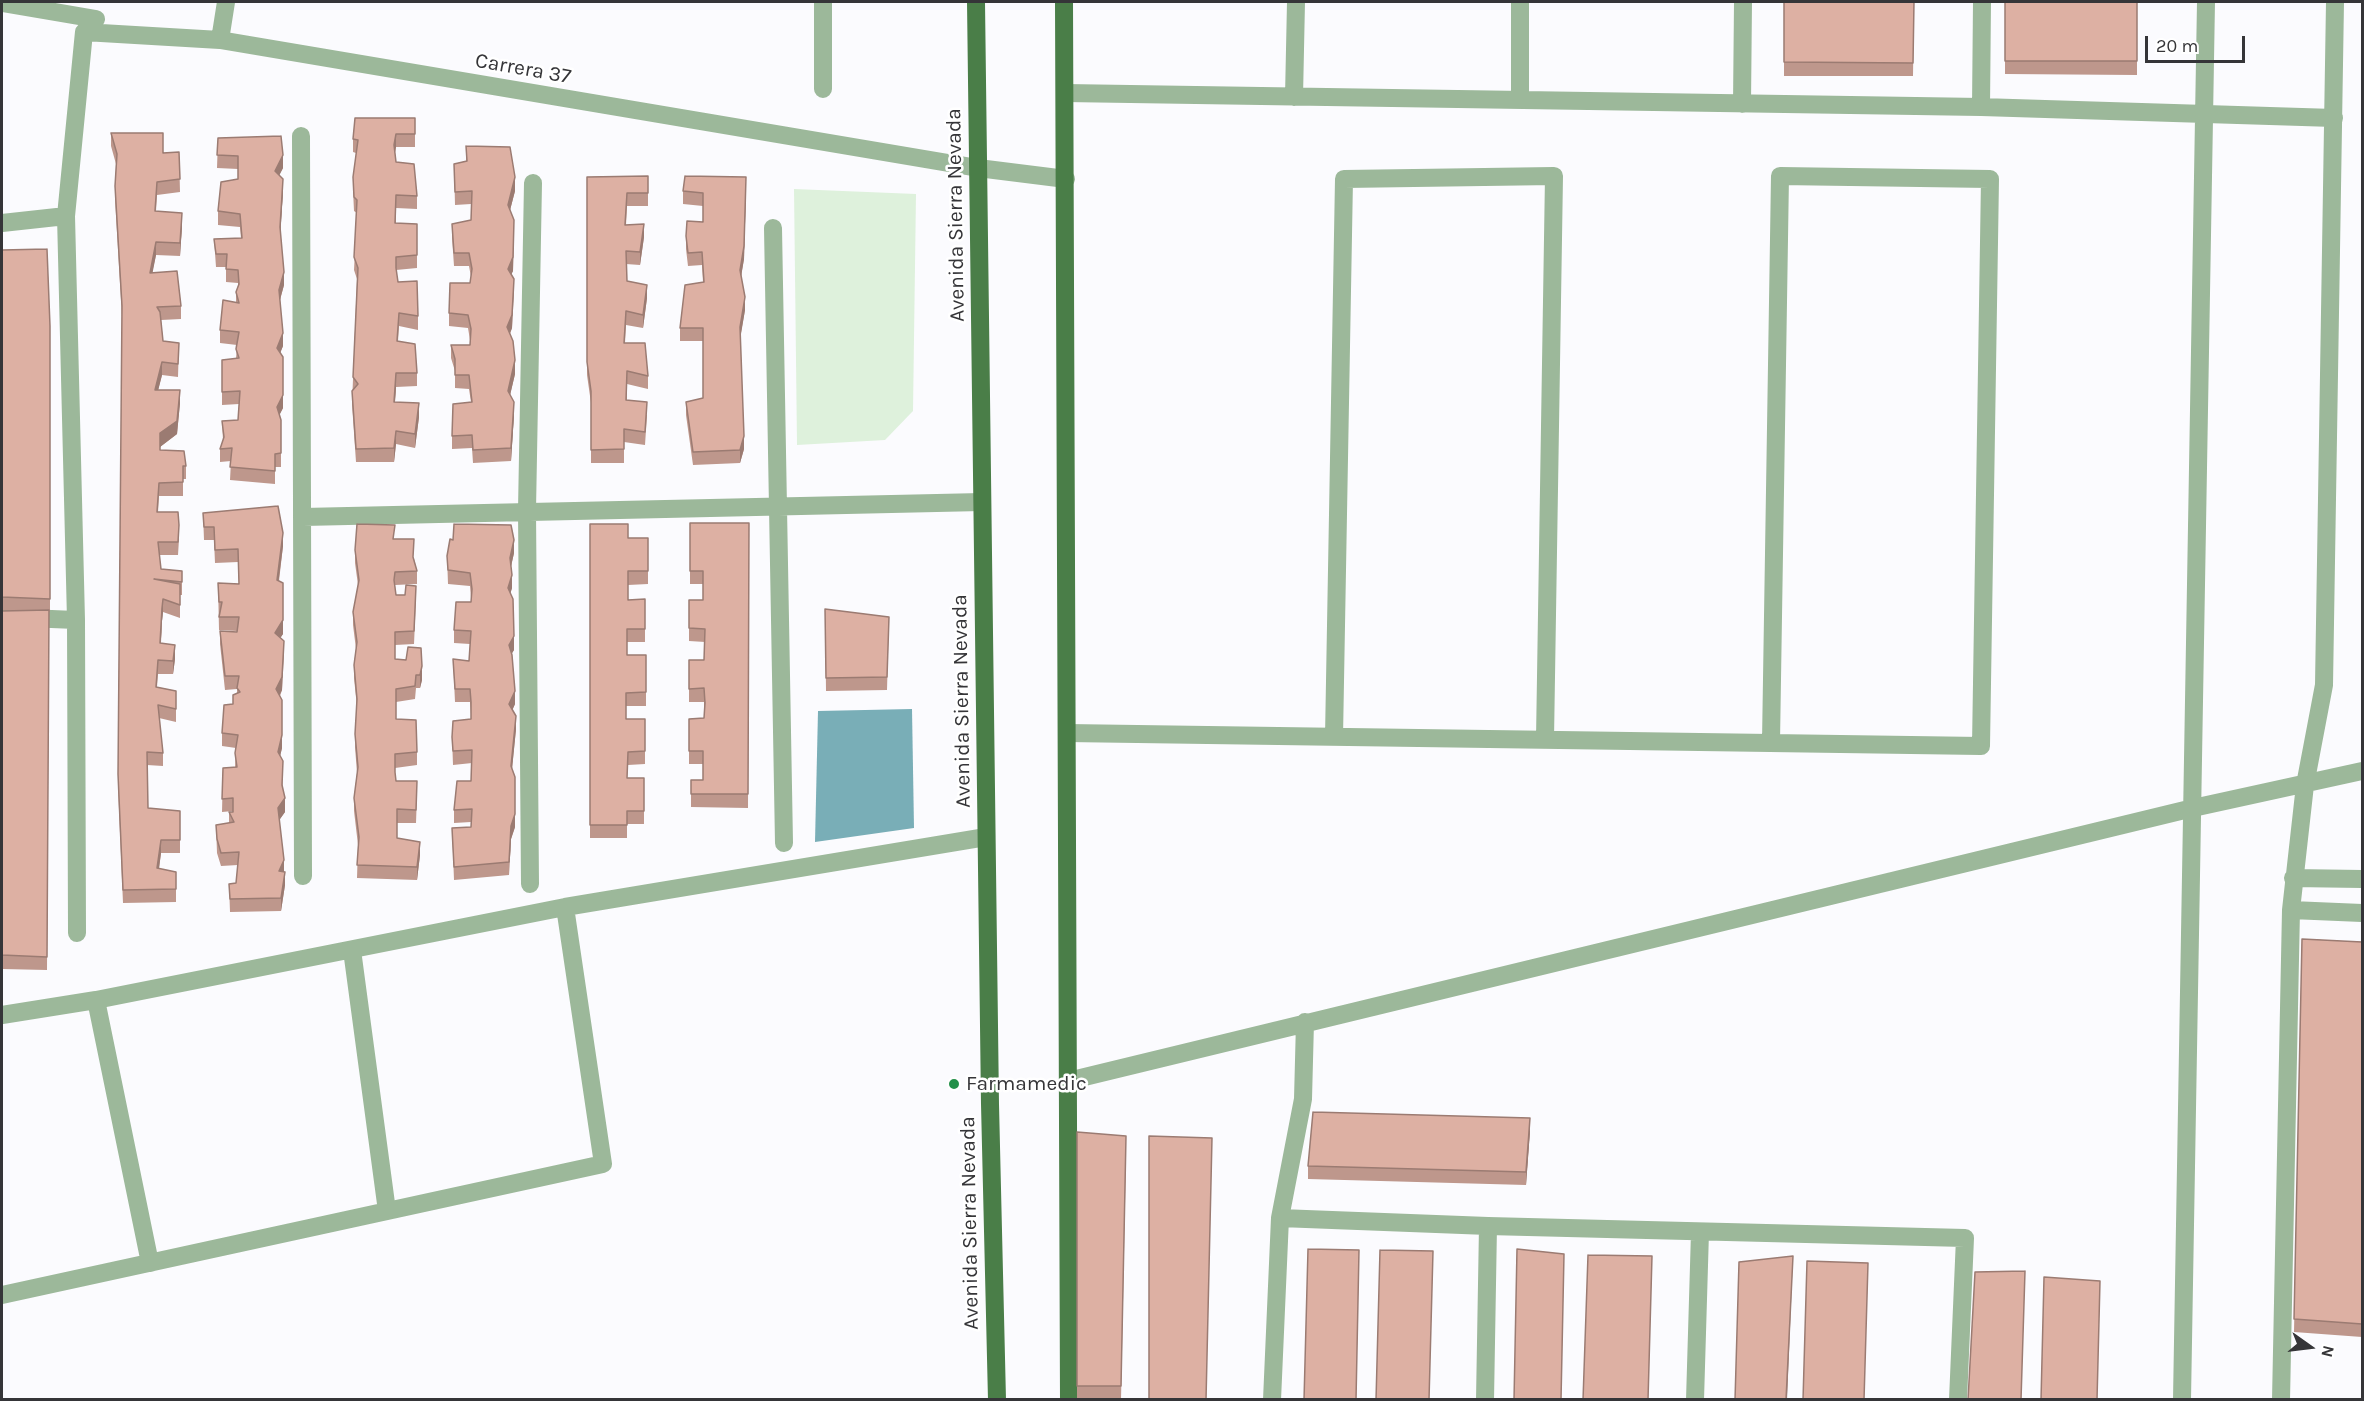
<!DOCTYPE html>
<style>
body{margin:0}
#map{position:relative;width:2364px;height:1401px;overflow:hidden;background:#fbfbfe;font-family:Karla,sans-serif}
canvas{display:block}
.frame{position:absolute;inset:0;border:3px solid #353538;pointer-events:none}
.north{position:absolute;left:2280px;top:1317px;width:60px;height:60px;-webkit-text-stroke:4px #fff;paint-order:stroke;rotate:104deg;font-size:16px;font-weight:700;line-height:24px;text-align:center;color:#353538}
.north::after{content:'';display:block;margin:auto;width:21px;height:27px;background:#353538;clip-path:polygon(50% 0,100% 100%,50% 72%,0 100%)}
.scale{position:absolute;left:2145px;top:36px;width:100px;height:27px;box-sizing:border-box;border:3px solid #353538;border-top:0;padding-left:8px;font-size:18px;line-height:21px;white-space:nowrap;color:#353538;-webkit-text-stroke:4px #fff;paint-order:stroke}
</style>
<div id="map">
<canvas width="2364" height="1401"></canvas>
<div class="frame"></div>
<div class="north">N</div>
<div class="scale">20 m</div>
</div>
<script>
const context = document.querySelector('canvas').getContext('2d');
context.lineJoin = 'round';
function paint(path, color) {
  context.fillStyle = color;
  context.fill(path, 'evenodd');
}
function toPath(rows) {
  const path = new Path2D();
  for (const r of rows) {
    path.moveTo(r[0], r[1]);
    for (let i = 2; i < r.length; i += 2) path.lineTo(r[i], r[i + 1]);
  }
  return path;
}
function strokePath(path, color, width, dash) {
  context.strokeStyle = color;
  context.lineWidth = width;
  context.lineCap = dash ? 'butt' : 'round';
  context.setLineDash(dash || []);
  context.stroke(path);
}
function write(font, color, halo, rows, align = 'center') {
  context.font = font + ' Karla,sans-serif';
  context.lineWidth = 5;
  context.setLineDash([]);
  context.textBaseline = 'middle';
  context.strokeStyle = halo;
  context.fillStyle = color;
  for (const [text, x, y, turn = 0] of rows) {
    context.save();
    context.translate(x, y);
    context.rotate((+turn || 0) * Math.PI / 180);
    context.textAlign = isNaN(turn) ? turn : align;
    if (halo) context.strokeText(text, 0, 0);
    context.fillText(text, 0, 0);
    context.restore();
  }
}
paint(toPath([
 [794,189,916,194,913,411,885,440,797,445]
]), '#def1dc');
paint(toPath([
 [912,709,914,828,815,842,818,711]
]), '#79aeb7');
strokePath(toPath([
 [823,2,823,89],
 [2,3,96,19,84,32,220,40,978,168,1066,179],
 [220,40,226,2],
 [1065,93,1981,107,2334,118],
 [1294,97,1296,2],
 [1520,100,1520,2],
 [1742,104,1743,2],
 [1981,107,1982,2],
 [301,136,303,876],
 [2,223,66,216],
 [773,228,784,843],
 [303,517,982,502],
 [2,617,76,620],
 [1067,733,1981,746,1990,179,1780,176,1771,742],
 [1334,737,1344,179,1554,176,1545,739],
 [2293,878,2362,879],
 [530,884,527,510,533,183],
 [2291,910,2362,913],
 [77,933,76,620,66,216,84,32],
 [352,950,387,1211],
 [96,1000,150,1263],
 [2,1015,96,1000,565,907,986,837],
 [1068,1081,2193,808,2362,771],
 [1280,1218,1488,1226,1965,1238,1958,1400],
 [2,1295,603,1164,565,907],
 [1272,1400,1280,1218,1303,1099,1305,1022],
 [1485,1400,1488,1226],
 [1695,1400,1700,1232],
 [2182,1400,2206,2],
 [2281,1400,2291,910,2305,785,2324,685,2335,2]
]), '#9cb89a', 18);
strokePath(toPath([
 [976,2,990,1104,997,1400],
 [1064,2,1069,1400]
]), '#4a7e48', 18);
paint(toPath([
 [1784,2,1914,2,1913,76,1784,76],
 [2005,2,2137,2,2137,75,2005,74],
 [415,131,415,147,396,147,395,152,396,162,417,196,417,209,396,208,396,223,417,224,417,268,396,270,398,282,418,316,418,330,399,326,398,341,417,373,417,386,396,387,395,402,419,417,415,448,396,444,394,462,356,462,352,404,357,279,354,270,357,213,354,211,353,190,356,153,353,152,353,139],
 [111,133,163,153,179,152,180,192,157,195,156,211,182,226,180,256,156,255,152,273,181,306,181,319,161,320,163,341,179,343,178,377,162,375,158,390,180,403,177,434,160,447,160,450,186,466,186,479,183,479,183,496,159,496,158,512,179,539,178,555,159,555,161,569,182,571,182,595,180,595,180,618,163,612,162,621,161,643,175,659,173,674,158,674,157,687,176,691,176,722,159,718,163,753,163,766,147,765,148,808,180,811,180,853,161,853,159,869,176,872,176,902,123,903,118,787,122,317,115,199,116,164,111,146],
 [218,138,283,168,279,175,283,192,280,233,284,285,280,300,283,346,280,353,283,408,279,415,281,420,281,467,275,467,275,484,230,480,231,461,220,462,220,449,223,440,222,421,238,420,239,404,222,405,222,360,236,359,237,345,220,343,220,330,236,303,236,292,238,286,238,283,226,282,226,267,216,267,214,239,241,238,240,227,218,225,218,211,238,179,238,169,217,168],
 [466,146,515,191,510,210,514,233,513,271,511,274,514,292,512,328,510,334,515,374,510,395,514,415,511,461,473,463,472,448,452,449,452,436,471,402,469,389,455,388,455,371,451,358,451,345,470,345,470,340,468,328,449,326,449,313,470,283,471,277,469,266,454,266,452,237,452,224,471,220,471,204,455,205,454,164,466,161],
 [648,176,648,206,627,206,626,225,644,237,640,265,626,264,627,281,647,298,643,328,626,325,625,343,648,376,648,389,627,384,627,400,647,415,645,445,624,442,624,463,591,463,591,403,587,375,587,177],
 [746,190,744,259,741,276,745,310,740,338,744,449,740,463,693,465,686,415,686,402,703,398,703,341,680,341,680,328,703,282,702,265,688,266,686,249,686,236,703,222,703,206,683,204,683,191],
 [2,250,50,326,50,612,49,612,47,970,2,969,2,611,19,610,2,610],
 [203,513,283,546,279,581,283,634,280,638,284,654,282,690,280,696,282,748,280,756,285,812,279,820,285,885,281,911,230,912,229,884,236,883,238,865,221,866,217,853,216,825,229,823,229,812,233,812,233,811,222,812,223,768,235,767,236,748,222,746,222,733,237,693,237,689,225,690,220,644,220,631,237,632,237,631,219,630,218,583,239,584,238,562,215,563,214,540,204,540],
 [690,523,749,523,748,808,691,807,691,780,703,780,703,764,689,764,689,719,704,718,704,702,689,702,689,660,704,660,705,642,689,641,689,600,703,600,703,584,690,584],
 [590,524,628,538,648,538,648,584,628,585,628,600,645,599,645,642,627,642,627,655,646,655,646,706,626,706,626,719,645,719,645,764,628,765,627,778,644,778,644,824,627,824,627,838,590,838],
 [395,539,414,559,417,571,417,584,395,585,396,595,416,599,414,644,395,645,395,659,406,660,421,648,422,680,420,688,416,688,415,699,396,702,396,719,417,752,417,765,395,768,395,774,396,781,417,794,416,823,397,823,397,838,420,855,417,880,357,878,358,845,354,811,354,798,357,773,355,747,357,707,354,678,354,665,356,649,353,625,353,612,358,585,355,563,355,550],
 [453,540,514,553,511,566,512,588,510,594,514,650,512,653,515,704,512,710,516,729,512,769,515,777,515,827,511,839,509,875,454,880,452,828,471,827,471,822,454,823,454,810,471,781,472,763,453,765,452,737,471,719,471,714,470,702,455,702,453,659,469,661,470,644,454,643,454,630,471,602,471,598,470,586,448,584,447,556],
 [825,609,889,617,887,690,826,691],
 [2302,939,2362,942,2362,1337,2294,1332],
 [1530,1131,1526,1185,1308,1179,1308,1166],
 [1077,1132,1126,1155,1121,1400,1077,1400]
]), '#be978c');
paint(toPath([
 [396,134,396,147,394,158,394,145],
 [283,155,283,168,275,184,275,171],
 [515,177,515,191,508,218,508,205],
 [283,179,283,192,280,240,280,227],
 [746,190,744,259,740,283,740,270],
 [182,213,182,226,180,256,180,243],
 [514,220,513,271,508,282,508,269],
 [644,224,644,237,640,265,640,252],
 [156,242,156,255,150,286,150,273],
 [284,272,284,285,279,303,279,290],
 [514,279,512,328,507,340,507,327],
 [647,285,647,298,643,328,643,315],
 [745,297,745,310,740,340,740,327],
 [283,333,283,346,277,361,277,348],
 [283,357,283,408,277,420,277,407],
 [515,360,515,374,508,404,508,391],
 [162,362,162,375,155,403,155,390],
 [396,373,396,387,394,415,394,402],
 [180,390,180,403,177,434,160,447,160,463,160,433],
 [514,402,514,415,511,461,511,448],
 [419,403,419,417,415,448,415,434],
 [396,431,396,444,394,462,394,448],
 [744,436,744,449,740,463,740,450],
 [283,533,283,546,277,593,277,580],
 [514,540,514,553,510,571,510,558],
 [512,575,512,588,508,601,508,588],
 [283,583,283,634,275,646,275,633],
 [163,599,163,612,162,621,160,656,162,608],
 [514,636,514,650,509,658,509,645],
 [284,641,282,690,276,702,276,689],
 [175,645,175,659,173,674,173,661],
 [422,666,422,680,420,688,420,675],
 [515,691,515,704,509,718,509,704],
 [516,716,516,729,511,779,511,766],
 [282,735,282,748,278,765,278,752],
 [285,798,285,812,278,822,278,808],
 [515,814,515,827,511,839,509,875,511,826],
 [161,840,161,853,157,882,157,868],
 [420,842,420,855,417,880,417,867],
 [284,860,284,873,279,871],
 [285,872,285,885,281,911,281,898],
 [1530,1118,1530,1131,1526,1185,1526,1172],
 [1793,1256,1787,1400,1786,1400]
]), '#9b7b72');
const building = toPath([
 [1784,2,1914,2,1913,63,1784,62,1784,2],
 [2005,2,2137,2,2137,61,2005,61,2005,2],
 [355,118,415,118,415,134,396,134,394,145,396,162,414,164,417,196,396,195,395,223,417,224,417,255,396,257,396,268,398,282,417,281,418,316,399,313,397,341,415,344,417,373,396,373,394,402,419,403,415,434,396,431,394,448,356,449,352,391,358,384,353,377,358,268,354,257,357,200,354,197,353,177,358,140,353,139,355,118],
 [111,133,163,133,163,153,179,152,180,179,157,182,155,211,182,213,180,243,156,242,150,273,177,271,181,306,157,307,160,312,163,341,179,343,178,364,162,362,155,390,180,390,177,421,160,433,160,450,184,451,186,466,183,466,183,482,159,483,157,512,178,512,179,525,178,542,158,542,161,569,182,571,182,582,154,579,180,584,180,605,163,599,162,608,160,643,175,645,173,661,158,660,156,687,176,691,176,709,158,705,163,753,147,752,148,808,180,811,180,840,161,840,157,868,176,872,176,889,123,890,118,774,122,306,115,186,117,154,111,133],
 [281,136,283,155,275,171,283,179,280,227,284,272,279,290,283,333,277,348,283,357,283,395,277,407,281,420,281,453,275,454,275,471,230,467,232,448,220,449,224,437,222,421,238,420,240,391,222,392,222,360,239,358,236,349,239,332,220,330,223,300,239,303,236,292,239,284,238,270,226,269,227,254,216,254,214,239,242,238,240,214,218,211,221,182,238,179,238,156,217,155,218,138,281,136],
 [466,146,510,147,515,177,508,205,514,220,513,257,508,269,514,279,512,315,507,327,513,341,515,360,508,391,514,402,511,448,473,450,472,435,452,436,453,404,472,402,469,375,455,375,455,359,451,345,470,345,471,329,468,315,449,313,450,283,470,283,472,269,469,253,454,253,452,224,471,220,472,191,455,192,454,164,467,161,466,146],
 [648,176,648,193,627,193,625,225,644,224,640,252,626,251,627,281,647,285,643,315,626,311,624,343,645,343,648,376,627,371,626,400,647,402,645,432,624,429,624,449,591,450,591,391,587,362,587,177,648,176],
 [685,176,746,177,744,246,740,270,745,297,740,327,744,436,740,450,693,452,686,402,703,398,703,328,680,328,685,285,704,282,702,252,688,253,686,236,687,221,703,222,703,193,683,191,685,176],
 [47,249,50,326,50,599,2,597,2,250,47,249],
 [278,506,283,533,277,580,283,583,283,620,275,633,284,641,282,677,276,689,282,700,282,735,278,752,283,761,282,785,285,798,278,808,284,860,279,871,285,872,281,898,230,899,229,884,236,883,239,852,221,853,217,839,216,825,234,822,229,812,233,812,233,798,222,799,223,768,237,767,235,753,238,735,222,733,224,705,233,704,233,695,240,692,237,688,239,676,225,676,220,631,237,632,239,617,219,617,222,602,219,602,218,583,239,584,238,549,215,550,214,527,204,527,203,513,278,506],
 [690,523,749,523,748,794,691,794,691,780,703,780,703,751,689,751,689,719,704,718,705,703,704,688,689,689,689,660,704,660,705,629,689,628,689,600,703,600,703,571,690,571,690,523],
 [357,524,395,525,393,539,414,539,413,557,417,571,395,572,394,580,396,595,405,595,406,585,416,586,414,631,395,632,395,659,406,660,408,647,421,648,422,666,420,675,416,675,415,686,396,689,396,719,416,720,417,752,395,754,395,772,396,781,417,781,416,810,397,809,397,838,420,842,417,867,357,865,359,837,354,798,358,767,355,734,357,699,354,665,357,642,353,612,359,580,355,550,357,524],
 [454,524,511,525,514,540,510,558,512,575,508,588,513,599,514,636,509,645,512,655,515,691,509,704,516,716,511,766,515,777,515,814,511,826,509,862,454,867,452,828,471,827,472,809,454,810,457,781,471,781,472,750,453,751,452,737,453,721,471,719,471,702,470,689,455,689,453,659,469,661,471,631,454,630,456,602,471,602,472,589,470,573,448,570,447,556,450,539,453,540,454,524],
 [590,524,628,524,628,538,648,538,648,571,628,571,628,600,645,599,645,629,627,629,627,655,646,655,646,692,626,693,626,719,645,719,645,751,628,752,627,778,644,778,644,811,627,811,627,825,590,825,590,524],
 [825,609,889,617,887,677,826,678,825,609],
 [49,610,47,957,2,955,2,611,49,610],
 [2302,939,2362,942,2362,1324,2294,1319,2302,939],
 [1313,1112,1530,1118,1526,1172,1308,1166,1313,1112],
 [1077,1132,1126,1136,1121,1386,1077,1386,1077,1132],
 [1149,1136,1212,1138,1206,1400,1149,1400,1149,1136],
 [1308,1249,1359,1250,1356,1400,1304,1400,1308,1249],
 [1517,1249,1564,1254,1561,1400,1514,1400,1517,1249],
 [1380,1250,1433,1251,1429,1400,1376,1400,1380,1250],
 [1588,1255,1652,1256,1648,1400,1583,1400,1588,1255],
 [1793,1256,1786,1400,1735,1400,1739,1262,1793,1256],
 [1807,1261,1868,1263,1864,1400,1803,1400,1807,1261],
 [2025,1271,2021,1400,1968,1400,1975,1272,2025,1271],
 [2044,1277,2100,1281,2097,1400,2041,1400,2044,1277]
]);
paint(building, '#ddb0a3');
strokePath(building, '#9b7b72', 1.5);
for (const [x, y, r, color] of [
 [954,1084,6,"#239049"]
]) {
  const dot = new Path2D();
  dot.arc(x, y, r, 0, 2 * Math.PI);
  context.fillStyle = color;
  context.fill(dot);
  strokePath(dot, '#fff', 2);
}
write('21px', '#353538', '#fff', [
 ["Carrera 37",523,69,10],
 ["Avenida Sierra Nevada",956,215,-91],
 ["Avenida Sierra Nevada",962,701,-91],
 ["Avenida Sierra Nevada",970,1223,-91]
]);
write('21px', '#353538', '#fff', [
 ["Farmamedic",966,1084]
], 'left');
</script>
